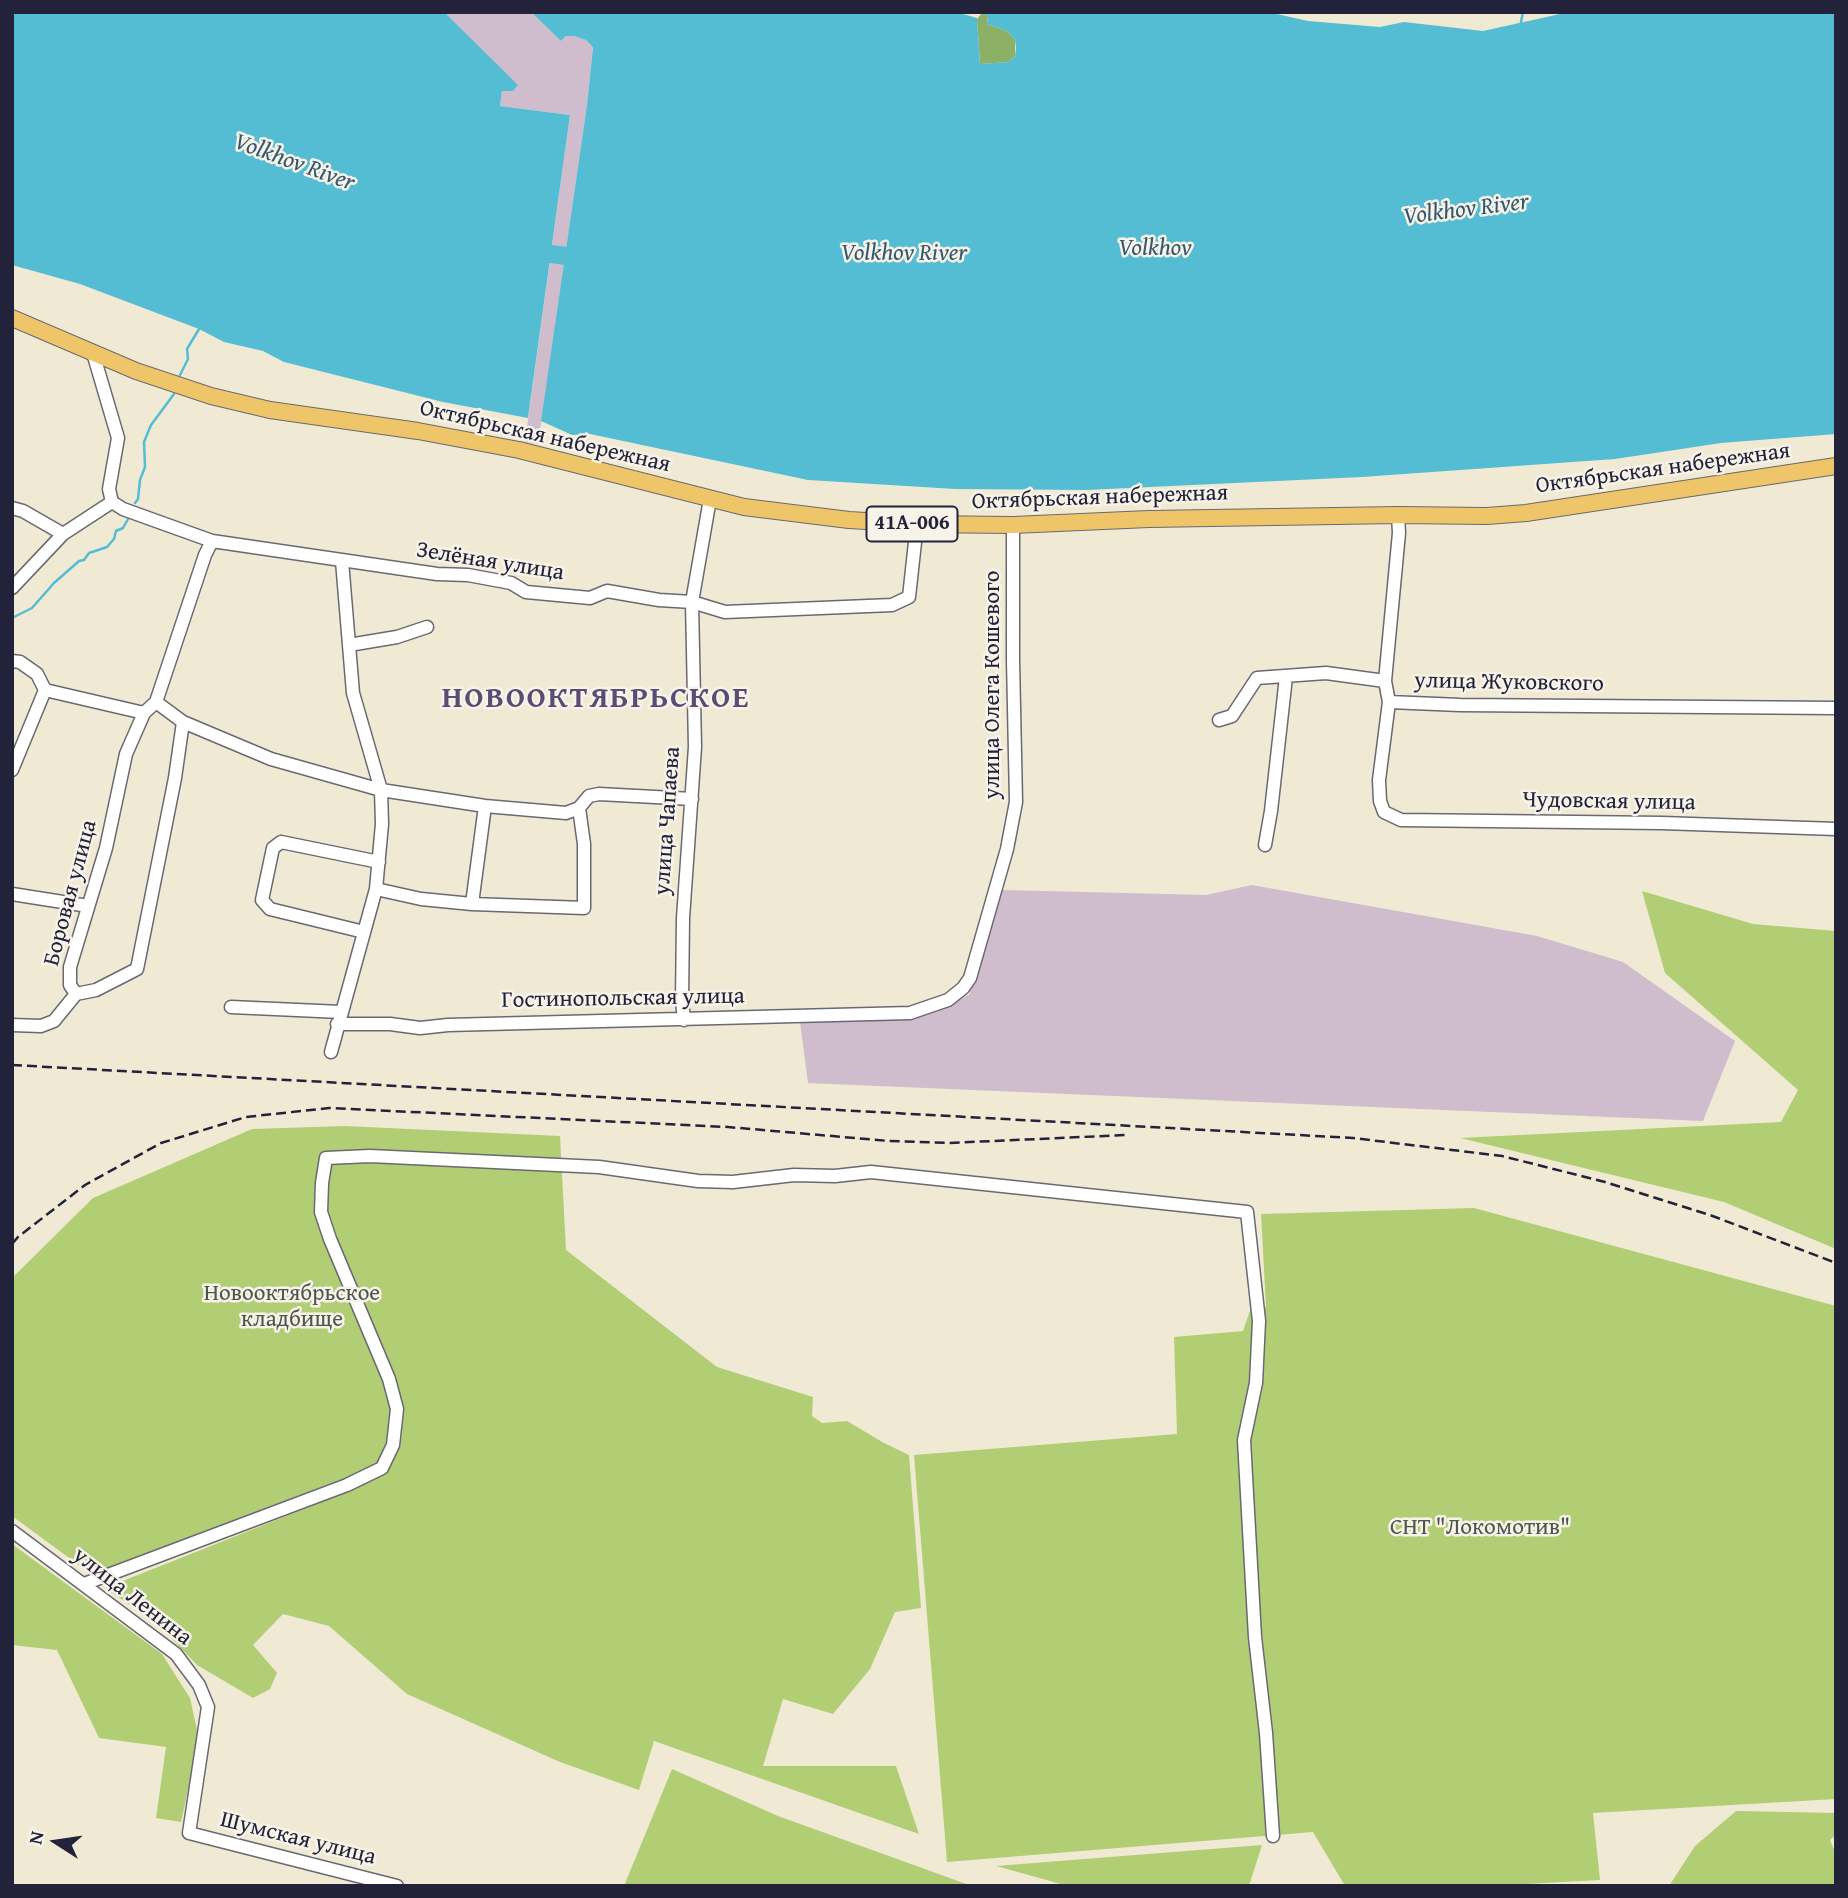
<!DOCTYPE html>
<meta charset="utf-8">
<style>
body{margin:0}
#map{position:relative;width:1848px;height:1898px;overflow:hidden;background:#f0ead4;font-family:"Gentium Book Plus",serif}
canvas{display:block}
.frame{position:absolute;inset:0;border:14px solid #22223b;pointer-events:none}
.north{position:absolute;left:21px;top:1807px;width:70px;height:70px;-webkit-text-stroke:5px #f7f3e8;paint-order:stroke;rotate:282deg;font-size:19px;font-weight:700;line-height:28px;text-align:center;color:#22223b}
.north::after{content:'';display:block;margin:auto;width:24px;height:32px;background:#22223b;clip-path:polygon(50% 0,100% 100%,50% 72%,0 100%)}
</style>
<div id="map">
<canvas width="1848" height="1898"></canvas>
<div class="frame"></div>
<div class="north">N</div>
</div>
<script>
const context = document.querySelector('canvas').getContext('2d');
context.lineJoin = 'round';
function paint(path, color) {
  context.fillStyle = color;
  context.fill(path, 'evenodd');
}
function toPath(rows) {
  const path = new Path2D();
  for (const r of rows) {
    path.moveTo(r[0], r[1]);
    for (let i = 2; i < r.length; i += 2) path.lineTo(r[i], r[i + 1]);
  }
  return path;
}
function strokePath(path, color, width, dash) {
  context.strokeStyle = color;
  context.lineWidth = width;
  context.lineCap = dash ? 'butt' : 'round';
  context.setLineDash(dash || []);
  context.stroke(path);
}
function write(font, color, halo, rows, align = 'center') {
  context.font = font + ' "Gentium Book Plus",serif';
  context.lineWidth = 5;
  context.setLineDash([]);
  context.textBaseline = 'middle';
  context.strokeStyle = halo;
  context.fillStyle = color;
  for (const [text, x, y, turn = 0] of rows) {
    context.save();
    context.translate(x, y);
    context.rotate((+turn || 0) * Math.PI / 180);
    context.textAlign = isNaN(turn) ? turn : align;
    if (halo) context.strokeText(text, 0, 0);
    context.fillText(text, 0, 0);
    context.restore();
  }
}
paint(toPath([
 [444,12,531,12,561,41,566,36,574,36,586,40,593,46,587,105,538,444,525,442,570,115,500,106,502,91],
 [1252,885,1537,936,1623,962,1735,1041,1703,1121,808,1083,800,1022,930,1014,969,995,1002,890,1206,895]
]), '#cfbdce');
paint(toPath([
 [1642,891,1753,924,1836,931,1836,1249,1724,1202,1460,1138,1781,1122,1798,1090,1665,973],
 [345,1126,560,1136,566,1250,717,1367,813,1397,812,1416,822,1423,847,1421,884,1443,909,1455,921,1608,895,1612,870,1669,833,1714,783,1699,763,1766,896,1766,919,1834,654,1741,639,1790,560,1762,407,1694,329,1626,283,1614,253,1645,277,1673,270,1689,253,1698,197,1665,158,1624,105,1588,357,1488,342,1479,91,1574,12,1516,12,1278,93,1198,252,1129],
 [1474,1208,1836,1306,1836,1799,1593,1813,1600,1880,1490,1886,1345,1886,1313,1832,947,1862,914,1455,1177,1434,1174,1337,1243,1331,1251,1308,1266,1307,1261,1214],
 [12,1544,162,1654,190,1698,199,1739,181,1822,156,1818,166,1747,99,1738,57,1650,12,1645],
 [672,1769,778,1816,972,1886,624,1886],
 [1736,1811,1836,1813,1836,1835,1830,1840,1836,1854,1836,1886,1669,1886,1695,1846],
 [1262,1845,1249,1886,1068,1886,996,1866]
]), '#b1ce75');
paint(toPath([
 [982,13,988,16,987,24,1007,31,1015,40,1015,56,1009,62,980,64,977,19]
]), '#8cb166');
paint(toPath([
 [12,12,444,12,518,85,513,91,502,91,500,106,570,115,528,418,443,402,284,362,263,351,224,342,199,329,80,284,12,265],
 [531,12,956,12,977,18,980,64,1009,62,1015,56,1016,48,1015,40,1007,31,987,24,988,16,978,12,1268,12,1308,21,1380,27,1404,22,1483,31,1569,12,1836,12,1836,434,1721,443,1615,459,1362,477,1087,490,955,489,808,480,590,434,572,435,541,421,587,105,593,47,586,40,574,36,566,36,561,41]
]), '#55bdd3');
strokePath(toPath([
 [1521,22,1523,12],
 [180,375,188,359,187,349,199,329],
 [135,503,138,499,140,480,145,467,144,442,151,425,174,394],
 [12,618,32,608,54,583,79,561,84,560,89,553,107,547,114,539,116,531,123,528,128,519]
]), '#55bdd3', 2.5);
strokePath(toPath([
 [529,251,588,259]
]), '#55bdd3', 18);
const minor = toPath([
 [93,353,118,438,109,489,112,502],
 [12,508,23,511,63,534,112,502,123,509,212,541,437,574,468,575,511,583,526,592,590,598,607,591,659,600,692,602,725,612,892,605,909,597,917,524],
 [12,588,63,534],
 [349,645,397,637,427,627],
 [12,661,20,662,37,674,45,690,12,770],
 [1385,681,1399,533,1398,515],
 [45,690,144,713],
 [156,702,183,722,271,759,381,790,485,806,566,813,579,808,589,796,599,794,692,799],
 [1389,702,1379,780,1380,801,1384,812,1401,820,1662,823,1836,829],
 [1219,720,1232,716,1257,678,1326,673,1385,681,1389,702,1460,705,1836,708],
 [1265,845,1271,811,1286,677],
 [376,889,421,899,472,904,584,908,584,844,579,808],
 [12,894,88,906],
 [472,904,485,806],
 [364,932,270,909,262,900,273,848,281,842,379,862],
 [76,994,70,985,70,967,106,848,126,754,144,713,156,702,205,555,212,541],
 [76,994,96,990,137,969,175,778,183,722],
 [231,1007,341,1012],
 [684,1020,682,1001,683,918,695,747,692,602,710,499],
 [337,1024,390,1024,420,1028,448,1025,910,1013,948,1000,963,988,970,978,1007,849,1016,802,1013,660,1013,525],
 [12,1025,41,1026,54,1021,76,994],
 [331,1052,376,889,382,824,381,790,353,693,342,561],
 [12,1531,176,1654,199,1685,208,1707,189,1833,397,1886],
 [84,1584,347,1485,382,1468,393,1445,397,1409,389,1379,330,1239,321,1212,322,1183,326,1158,370,1156,599,1167,698,1181,733,1182,794,1175,835,1176,871,1172,1247,1212,1259,1321,1256,1383,1244,1440,1255,1637,1266,1733,1273,1836]
]);
const major = toPath([
 [12,318,136,371,211,396,270,410,418,431,519,450,744,507,849,520,917,524,1013,525,1149,519,1398,515,1487,516,1526,513,1836,466]
]);
strokePath(minor, '#6a6871', 15);
strokePath(major, '#6a6871', 18);
strokePath(minor, '#fff', 12);
strokePath(major, '#eec569', 16);
strokePath(toPath([
 [12,1065,1353,1138,1502,1156,1605,1182,1710,1215,1836,1263],
 [12,1244,18,1237,85,1185,161,1143,246,1117,329,1108,728,1127,889,1141,949,1143,1126,1135]
]), '#22223b', 2.5, [10, 5]);
for (const [x, y, w] of [
 [912,524,91]
]) {
  const box = new Path2D();
  box.roundRect(x - w / 2, y - 17.5, w, 35, 5);
  context.fillStyle = '#f7f3e8';
  context.fill(box);
  strokePath(box, '#22223b', 2);
}
write('bold 21px', '#22223b', null, [
 ["41А-006",912,524]
]);
write('23px', '#22223b', '#f7f3e8', [
 ["Октябрьская набережная",545,437,13],
 ["Октябрьская набережная",1663,469,-8],
 ["Октябрьская набережная",1100,498,-2],
 ["Зелёная улица",490,562,9],
 ["улица Жуковского",1509,683,1],
 ["улица Олега Кошевого",993,685,-90],
 ["Чудовская улица",1609,802,1],
 ["улица Чапаева",668,821,-86],
 ["Боровая улица",71,893,-75],
 ["Гостинопольская улица",623,999,-1],
 ["улица Ленина",132,1597,38],
 ["Шумская улица",298,1839,14]
]);
write('23px', '#4d564c', '#f7f3e8', [
 ["Новооктябрьское",292,1294],
 ["кладбище",292,1320],
 ["СНТ \"Локомотив\"",1480,1528]
]);
write('italic 24px', '#345870', '#f7f3e8', [
 ["Volkhov River",294,163,20],
 ["Volkhov River",1466,210,-7],
 ["Volkhov",1155,249],
 ["Volkhov River",904,254]
]);
context.letterSpacing = '2px';
write('bold 30px', '#5c4c74', '#f7f3e8', [
 ["НОВООКТЯБРЬСКОЕ",596,699]
]);
context.letterSpacing = '0px';
</script>
